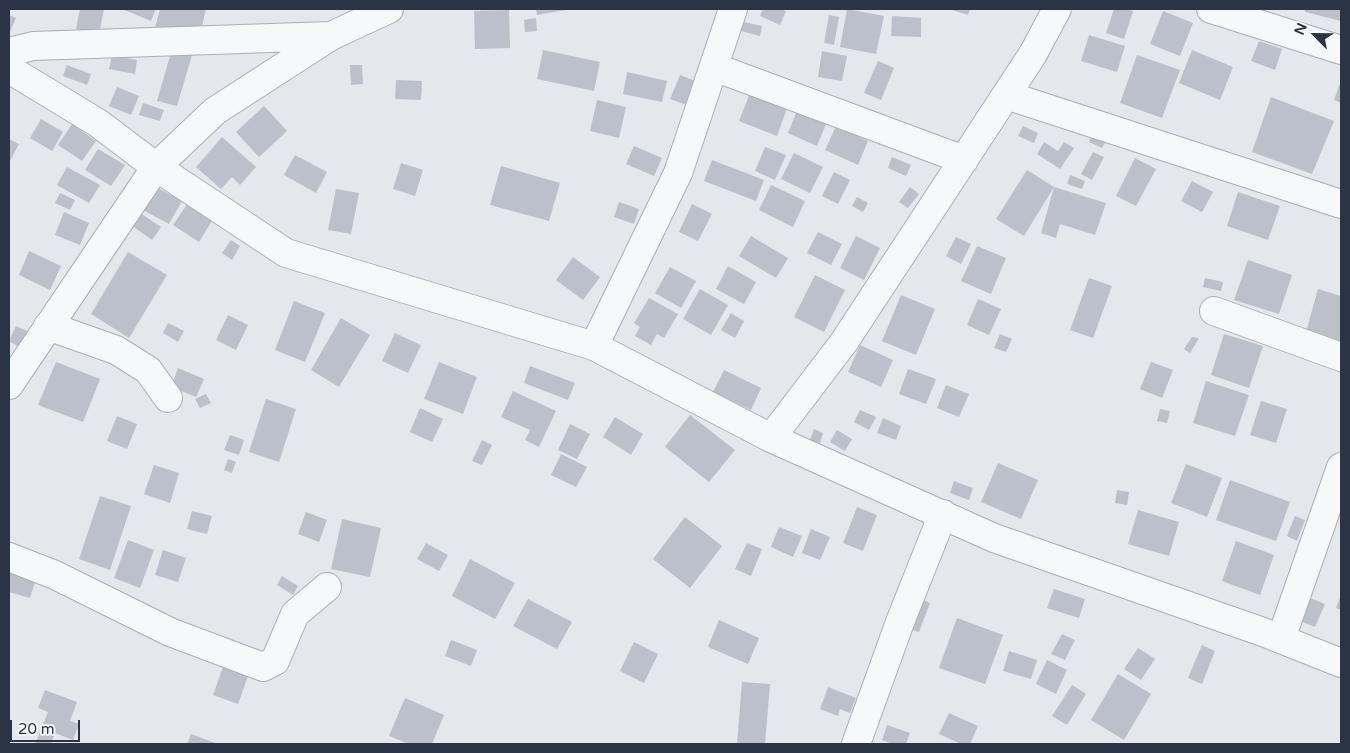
<!DOCTYPE html>
<style>
body{margin:0}
#map{position:relative;width:1350px;height:753px;overflow:hidden;background:#e4e7ec;font-family:"Varela Round",sans-serif}
canvas{display:block}
.frame{position:absolute;inset:0;border:10px solid #2b3445;pointer-events:none}
.north{position:absolute;left:1290px;top:10px;width:50px;height:50px;-webkit-text-stroke:4px #f4f6f9;paint-order:stroke;rotate:293deg;font-size:14px;font-weight:700;line-height:20px;text-align:center;color:#2b3445}
.north::after{content:'';display:block;margin:auto;width:18px;height:22px;background:#2b3445;clip-path:polygon(50% 0,100% 100%,50% 72%,0 100%)}
.scale{position:absolute;left:10px;top:720px;width:70px;height:22px;box-sizing:border-box;border:2px solid #2b3445;border-top:0;padding-left:6px;font-size:15px;line-height:18px;white-space:nowrap;color:#2b3445;-webkit-text-stroke:4px #f4f6f9;paint-order:stroke}
</style>
<div id="map">
<canvas width="1350" height="753"></canvas>
<div class="frame"></div>
<div class="north">N</div>
<div class="scale">20 m</div>
</div>
<script>
const context = document.querySelector('canvas').getContext('2d');
context.lineJoin = 'round';
function paint(path, color) {
  context.fillStyle = color;
  context.fill(path, 'evenodd');
}
function toPath(rows) {
  const path = new Path2D();
  for (const r of rows) {
    path.moveTo(r[0], r[1]);
    for (let i = 2; i < r.length; i += 2) path.lineTo(r[i], r[i + 1]);
  }
  return path;
}
function strokePath(path, color, width, dash) {
  context.strokeStyle = color;
  context.lineWidth = width;
  context.lineCap = dash ? 'butt' : 'round';
  context.setLineDash(dash || []);
  context.stroke(path);
}
paint(toPath([
 [80,9,104,9,99,34,76,29],
 [122,9,156,9,151,21],
 [160,9,206,9,201,31,182,26,180,34,155,28],
 [536,9,566,9,566,10,537,15],
 [763,9,781,9,786,11,780,25,760,16],
 [847,9,884,16,876,54,840,47],
 [949,9,970,9,968,15],
 [1114,9,1125,9,1133,11,1124,39,1106,33],
 [1305,9,1341,9,1341,21,1305,12],
 [509,10,510,48,475,49,474,11],
 [1163,11,1193,23,1180,56,1150,44],
 [9,15,16,18,9,34],
 [829,15,839,17,834,45,824,43],
 [892,16,921,18,921,37,891,36],
 [536,18,537,31,525,32,524,20],
 [744,22,762,26,760,36,741,31],
 [1089,35,1125,46,1117,72,1081,61],
 [1259,41,1282,49,1275,70,1251,61],
 [172,49,192,55,177,106,157,101],
 [543,50,600,62,594,91,537,79],
 [1192,50,1233,67,1220,100,1179,83],
 [822,51,847,56,842,81,818,77],
 [112,55,137,60,135,74,109,69],
 [1137,55,1180,70,1162,118,1120,103],
 [878,61,894,68,881,100,864,93],
 [67,65,91,74,87,85,63,76],
 [350,65,362,65,363,84,351,85],
 [627,72,667,81,662,102,623,94],
 [680,75,698,82,689,106,670,99],
 [396,80,422,81,421,100,395,99],
 [1341,80,1341,103,1334,100],
 [117,87,139,96,131,115,109,106],
 [752,88,789,103,777,136,739,121],
 [1271,97,1334,121,1312,174,1252,152],
 [597,100,626,107,619,138,590,131],
 [143,103,164,110,160,121,139,115],
 [264,106,287,131,259,157,236,132],
 [797,111,826,124,817,146,788,133],
 [41,119,63,132,52,151,30,138],
 [72,124,96,141,82,161,58,145],
 [836,126,868,141,858,165,825,150],
 [1023,126,1038,133,1034,143,1018,136],
 [1092,135,1106,141,1102,148,1089,142],
 [222,137,256,167,240,185,232,177,221,189,196,167],
 [9,139,19,144,9,163],
 [1044,142,1058,151,1064,142,1074,148,1060,169,1037,154],
 [634,146,662,158,654,176,626,164],
 [765,147,786,155,775,180,755,171],
 [98,149,125,165,111,186,85,170],
 [1093,152,1104,157,1092,180,1081,174],
 [794,153,823,167,810,193,781,179],
 [295,155,327,172,316,193,284,175],
 [892,157,911,165,906,176,888,168],
 [1135,158,1156,169,1136,206,1116,196],
 [712,160,764,180,756,201,704,181],
 [401,163,423,170,415,196,393,189],
 [501,166,560,183,549,221,490,205],
 [67,167,100,185,89,203,57,185],
 [1027,170,1054,187,1024,236,996,219],
 [834,172,850,180,838,204,822,196],
 [1070,175,1085,181,1082,189,1067,184],
 [1192,181,1213,192,1202,212,1181,201],
 [771,185,805,201,793,227,759,210],
 [156,187,182,201,169,224,143,210],
 [910,187,919,194,908,208,899,202],
 [1054,187,1106,203,1095,235,1060,224,1056,238,1041,233],
 [336,189,359,193,351,234,328,230],
 [1238,192,1280,206,1268,240,1227,226],
 [60,193,75,200,70,210,55,203],
 [857,197,868,203,863,212,852,206],
 [190,200,215,216,199,242,173,225],
 [619,202,639,209,634,224,614,217],
 [692,204,712,214,698,241,679,232],
 [64,212,89,223,80,245,55,235],
 [140,213,161,227,152,240,131,225],
 [818,232,842,244,831,265,807,253],
 [751,236,788,258,776,278,739,256],
 [856,236,880,248,864,280,840,268],
 [956,237,971,244,961,264,946,256],
 [231,240,240,246,232,260,222,253],
 [977,246,1006,258,991,294,961,281],
 [29,251,61,266,50,290,19,275],
 [128,252,167,275,129,338,91,314],
 [573,257,600,277,583,300,556,280],
 [1248,260,1292,275,1279,314,1234,300],
 [728,266,756,282,744,304,716,289],
 [670,267,696,281,681,308,655,293],
 [815,275,845,290,824,332,794,317],
 [1089,278,1112,286,1093,338,1070,330],
 [1205,278,1223,282,1221,291,1203,287],
 [700,289,728,305,711,335,683,319],
 [1318,289,1341,296,1341,342,1306,332],
 [901,295,935,309,916,355,882,341],
 [649,298,678,314,664,338,657,334,651,345,635,336,640,327,634,323],
 [978,299,1001,309,989,335,967,325],
 [294,301,325,313,305,362,275,350],
 [731,313,744,321,735,338,721,330],
 [228,315,248,325,236,350,216,340],
 [341,318,370,335,339,387,311,370],
 [168,323,184,331,178,342,163,333],
 [16,326,27,331,19,347,9,341],
 [395,333,421,345,408,373,382,361],
 [1000,334,1012,339,1006,352,994,348],
 [1224,334,1263,346,1249,388,1211,375],
 [1192,337,1199,338,1190,353,1184,349],
 [860,345,893,360,881,387,848,372],
 [56,362,100,379,83,422,38,405],
 [439,362,477,377,463,414,424,399],
 [1151,362,1173,370,1162,398,1140,389],
 [530,366,575,383,568,400,524,383],
 [178,368,204,379,196,397,171,387],
 [908,369,936,379,926,404,899,394],
 [724,370,761,388,751,410,713,392],
 [1206,381,1249,395,1235,436,1193,423],
 [946,385,969,394,959,417,937,408],
 [513,391,556,411,539,447,525,440,530,430,501,417],
 [206,394,211,403,200,408,195,399],
 [266,399,296,409,279,462,249,452],
 [1261,401,1287,409,1276,443,1250,435],
 [420,408,443,419,432,442,410,432],
 [1160,409,1170,411,1167,423,1157,421],
 [860,410,876,417,869,430,854,422],
 [690,415,735,450,709,482,665,447],
 [117,416,137,424,127,449,107,441],
 [615,417,643,434,631,455,603,437],
 [883,418,901,426,896,440,877,433],
 [570,424,590,434,577,459,558,450],
 [814,429,823,433,820,443,810,440],
 [837,430,852,439,845,451,830,442],
 [230,435,244,440,239,455,224,450],
 [482,440,492,445,482,465,472,461],
 [561,454,587,467,576,487,551,475],
 [228,459,236,462,232,473,224,470],
 [998,463,1038,480,1021,519,981,502],
 [1186,464,1222,478,1207,517,1171,503],
 [154,465,179,473,170,503,144,494],
 [1230,480,1290,502,1276,541,1216,520],
 [954,481,973,488,969,500,950,493],
 [1117,490,1129,492,1127,505,1115,503],
 [100,496,131,506,110,570,79,559],
 [857,507,877,515,863,551,843,543],
 [1138,510,1179,522,1169,556,1128,544],
 [192,511,212,516,207,534,187,529],
 [306,512,327,520,319,542,298,534],
 [1295,516,1305,520,1297,541,1287,536],
 [685,517,722,546,690,588,653,559],
 [342,519,381,528,370,577,331,569],
 [779,527,802,536,793,557,771,547],
 [811,529,830,537,820,560,802,553],
 [128,540,154,550,140,588,114,578],
 [1236,541,1274,555,1260,595,1222,581],
 [426,543,448,555,439,571,417,559],
 [747,543,762,549,751,576,735,569],
 [163,550,186,558,178,582,155,575],
 [470,559,515,583,495,619,452,596],
 [9,571,36,579,30,598,9,592],
 [282,576,298,586,293,595,277,585],
 [1054,589,1085,599,1079,618,1047,608],
 [1341,595,1341,610,1336,608],
 [918,598,930,603,919,632,907,628],
 [1310,598,1325,604,1315,627,1300,621],
 [528,599,572,622,557,649,513,626],
 [957,618,1003,635,985,684,939,668],
 [719,620,759,638,748,664,708,647],
 [1062,634,1075,640,1065,660,1051,654],
 [451,640,477,650,471,666,445,656],
 [634,642,658,654,644,683,620,671],
 [1202,645,1215,651,1202,684,1188,678],
 [1138,648,1155,659,1141,680,1124,669],
 [1009,651,1037,660,1031,679,1003,671],
 [1047,660,1067,670,1056,694,1036,684],
 [223,667,248,676,238,704,213,695],
 [1118,674,1151,694,1124,740,1091,720],
 [742,682,770,684,765,744,737,744],
 [1072,685,1086,694,1067,725,1052,716],
 [828,687,856,698,850,713,840,709,838,716,820,709],
 [45,690,77,702,70,721,79,724,73,740,55,733,51,744,35,744,48,712,38,708],
 [405,698,444,715,432,744,409,744,389,736],
 [949,713,978,726,970,744,961,744,939,734],
 [887,725,910,733,906,744,893,744,882,740],
 [191,734,218,744,187,744]
]), '#bbc0ca');
const minor = toPath([
 [1057,9,1033,54,844,342,771,438,994,538,1263,632,1341,663],
 [1211,9,1341,50],
 [9,52,33,46,331,36],
 [714,67,964,160],
 [9,69,98,123,156,167,286,253,594,346,678,173,733,9],
 [1006,95,1341,204],
 [1214,311,1341,357],
 [48,326,116,350,148,370,168,398],
 [594,346,771,438],
 [9,385,156,167,215,111,331,36,389,9],
 [9,557,55,575,170,632,263,667,275,661,295,614,327,587],
 [1281,639,1341,467],
 [856,744,900,622,943,514]
]);
strokePath(minor, '#a9aeb7', 30);
strokePath(minor, '#f7f8fa', 28);
</script>
